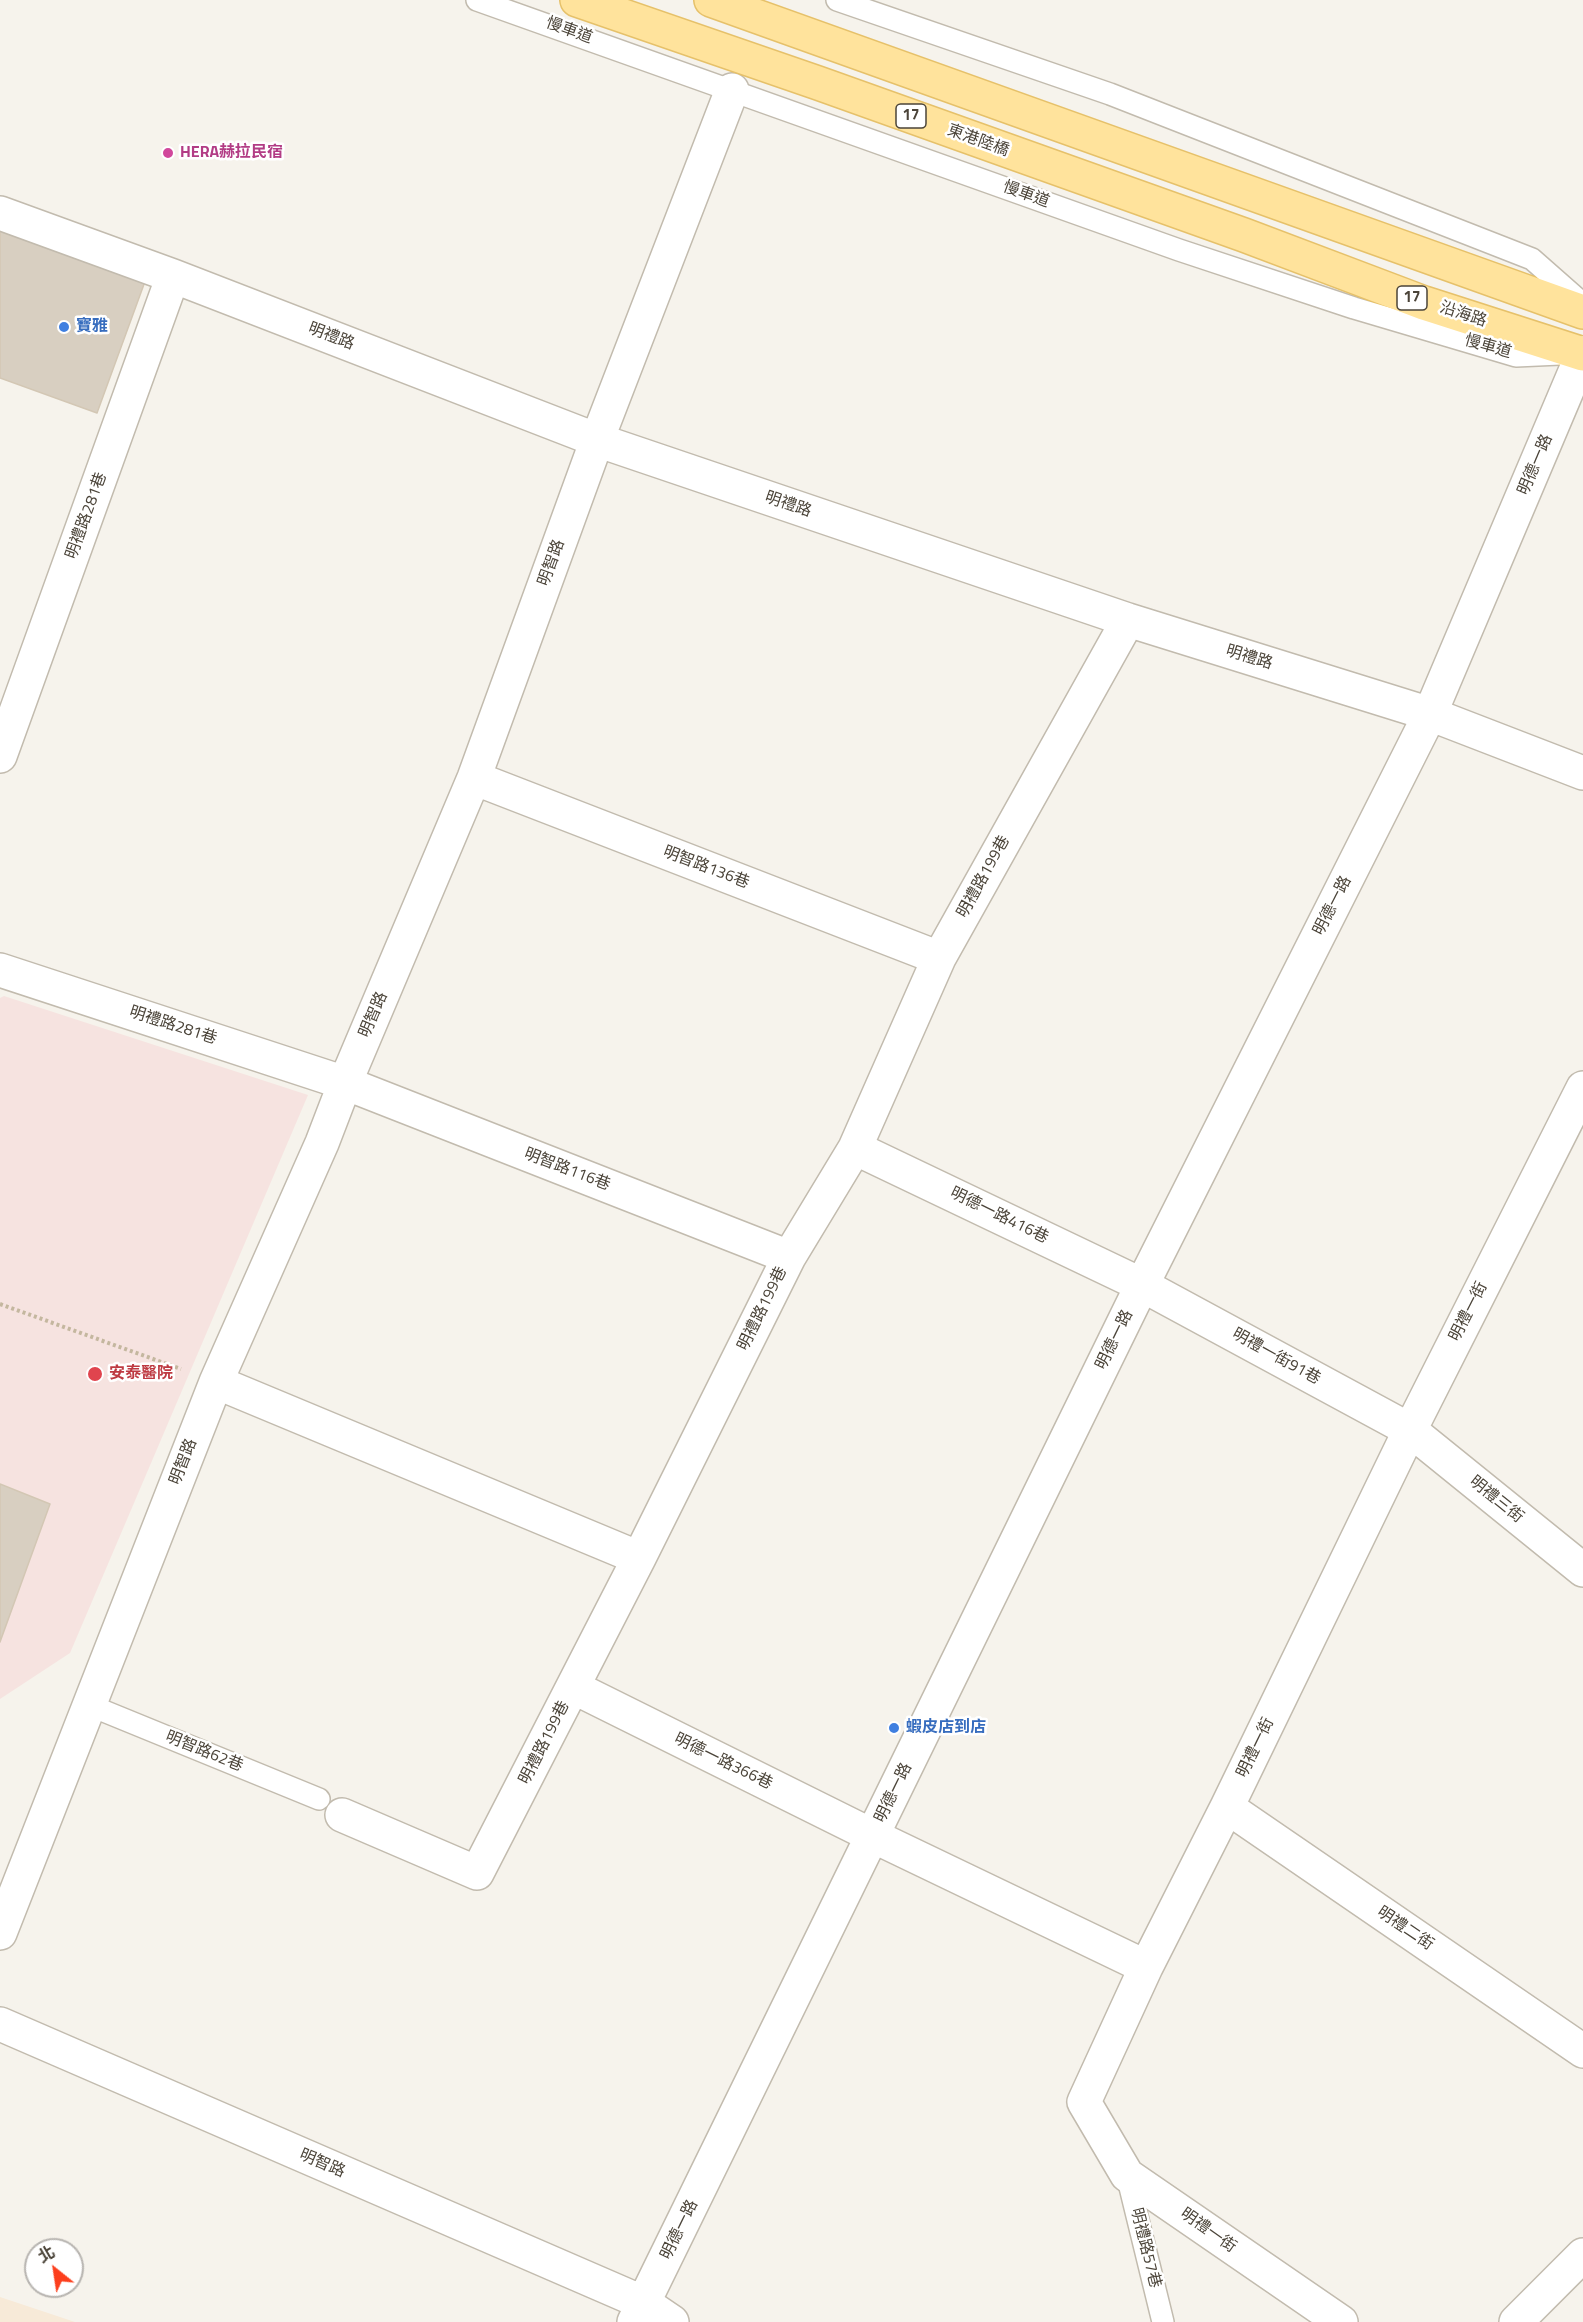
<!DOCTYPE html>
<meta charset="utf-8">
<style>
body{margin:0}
#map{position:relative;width:1583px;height:2322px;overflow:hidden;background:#f6f3ec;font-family:"Titillium Web","Noto Sans TC",sans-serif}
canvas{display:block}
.north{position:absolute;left:24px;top:2238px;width:60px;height:60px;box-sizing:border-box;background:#fff;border:2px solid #b7b4b0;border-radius:50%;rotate:330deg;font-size:16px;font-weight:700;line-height:24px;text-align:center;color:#4b4439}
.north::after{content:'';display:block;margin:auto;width:21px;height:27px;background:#fc3f1d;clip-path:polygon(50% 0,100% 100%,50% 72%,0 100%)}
</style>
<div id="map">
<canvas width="1583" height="2322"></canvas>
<div class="north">北</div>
</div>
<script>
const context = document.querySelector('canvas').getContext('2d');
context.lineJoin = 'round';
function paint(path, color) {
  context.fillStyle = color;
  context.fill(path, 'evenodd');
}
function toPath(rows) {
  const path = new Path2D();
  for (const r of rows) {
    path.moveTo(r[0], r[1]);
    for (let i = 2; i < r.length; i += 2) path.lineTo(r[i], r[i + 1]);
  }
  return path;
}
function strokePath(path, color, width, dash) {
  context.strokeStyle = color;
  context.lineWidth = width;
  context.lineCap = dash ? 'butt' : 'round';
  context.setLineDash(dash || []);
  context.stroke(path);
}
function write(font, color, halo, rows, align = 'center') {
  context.font = font + ' "Titillium Web","Noto Sans TC",sans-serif';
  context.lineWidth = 5;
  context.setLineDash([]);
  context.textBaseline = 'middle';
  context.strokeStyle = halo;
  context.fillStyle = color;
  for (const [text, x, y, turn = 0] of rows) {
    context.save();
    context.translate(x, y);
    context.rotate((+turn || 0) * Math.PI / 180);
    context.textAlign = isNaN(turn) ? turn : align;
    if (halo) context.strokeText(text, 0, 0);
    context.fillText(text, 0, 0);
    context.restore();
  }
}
paint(toPath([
 [0,2297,75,2322,0,2322]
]), '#f7ead8');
paint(toPath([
 [4,996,308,1095,70,1653,0,1699,0,998]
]), '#f6e3e0');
const building = toPath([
 [0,222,147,276,97,413,0,378,0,222],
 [0,1484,50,1504,0,1642,0,1484]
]);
paint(building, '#d8cfc1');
strokePath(building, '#d3c7b4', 1.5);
const service = toPath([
 [477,0,1179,250,1354,308,1516,356,1560,354],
 [837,0,1110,94,1532,259,1583,304],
 [89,1705,319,1799],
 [1127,2175,1163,2322]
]);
const minor = toPath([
 [0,213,173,276,597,440,1128,620,1430,714,1583,773],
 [0,756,173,276],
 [474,778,939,958],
 [0,970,345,1083,789,1257],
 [855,1148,1142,1285,1410,1430,1583,1570],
 [216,1382,639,1558],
 [573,1687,873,1836,1146,1967],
 [1227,1807,1583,2051],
 [342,1815,477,1873,639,1558,789,1257,855,1148,939,958,1128,620],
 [0,1933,216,1382,322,1143,345,1083,474,778,597,440,732,90],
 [0,2024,644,2303,672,2322],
 [634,2322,1142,1285,1430,714,1583,353],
 [1341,2322,1127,2175,1084,2102,1146,1967,1227,1807,1410,1430,1583,1088],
 [1516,2322,1583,2255]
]);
const primary = toPath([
 [577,0,818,83,1244,235,1424,303,1583,354],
 [711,0,1583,312]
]);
strokePath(service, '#c2bbae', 24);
strokePath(minor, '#c2bbae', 36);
strokePath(primary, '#e6c16a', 36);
strokePath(toPath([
 [0,1304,181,1369]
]), '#c4b79f', 4, [3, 3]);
strokePath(service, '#fff', 21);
strokePath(minor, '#fff', 33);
strokePath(primary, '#ffe39c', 33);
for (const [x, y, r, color] of [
 [168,153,6,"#d1479c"],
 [64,327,6,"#3f7fe0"],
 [95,1374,8,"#e0444e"],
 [894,1728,6,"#3f7fe0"]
]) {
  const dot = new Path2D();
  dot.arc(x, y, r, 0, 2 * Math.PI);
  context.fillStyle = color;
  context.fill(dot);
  strokePath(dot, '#fff', 2);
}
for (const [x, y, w] of [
 [911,116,30],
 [1412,298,30]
]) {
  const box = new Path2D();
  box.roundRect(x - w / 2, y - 12, w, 24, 4.5);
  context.fillStyle = '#fff';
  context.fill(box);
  strokePath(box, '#4b4439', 1.5);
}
write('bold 15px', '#4b4439', null, [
 ["17",911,116],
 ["17",1412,298]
]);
write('16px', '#4b4439', '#fff', [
 ["慢車道",569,31,20],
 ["東港陸橋",978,141,20],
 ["慢車道",1026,195,20],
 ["沿海路",1463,315,18],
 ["明禮路",331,337,21],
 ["慢車道",1488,347,16],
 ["明德一路",1536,465,-67],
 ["明禮路",788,505,19],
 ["明禮路281巷",87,516,-70],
 ["明智路",552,563,-70],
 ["明禮路",1249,658,17],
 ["明智路136巷",706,868,21],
 ["明禮路199巷",984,877,-61],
 ["明德一路",1333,906,-63],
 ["明智路",374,1015,-67],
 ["明禮路281巷",173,1026,18],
 ["明智路116巷",567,1170,21],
 ["明德一路416巷",999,1216,26],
 ["明禮路199巷",763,1309,-64],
 ["明禮一街",1469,1312,-63],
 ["明德一路",1115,1340,-64],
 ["明禮一街91巷",1276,1357,29],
 ["明智路",184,1462,-69],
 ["明禮三街",1496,1500,39],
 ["明禮路199巷",545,1743,-63],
 ["明禮一街",1256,1748,-64],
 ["明智路62巷",204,1752,22],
 ["明德一路366巷",723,1762,26],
 ["明德一路",894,1793,-64],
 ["明禮二街",1405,1929,34],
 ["明智路",322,2164,23],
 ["明德一路",680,2230,-64],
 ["明禮一街",1208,2231,35],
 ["明禮路57巷",1145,2248,76]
]);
write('bold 16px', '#b23c85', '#fff', [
 ["HERA赫拉民宿",180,153]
], 'left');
write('bold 16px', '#366cbe', '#fff', [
 ["寶雅",76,327],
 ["蝦皮店到店",906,1728]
], 'left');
write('bold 16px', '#be3a42', '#fff', [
 ["安泰醫院",109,1374]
], 'left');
</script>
